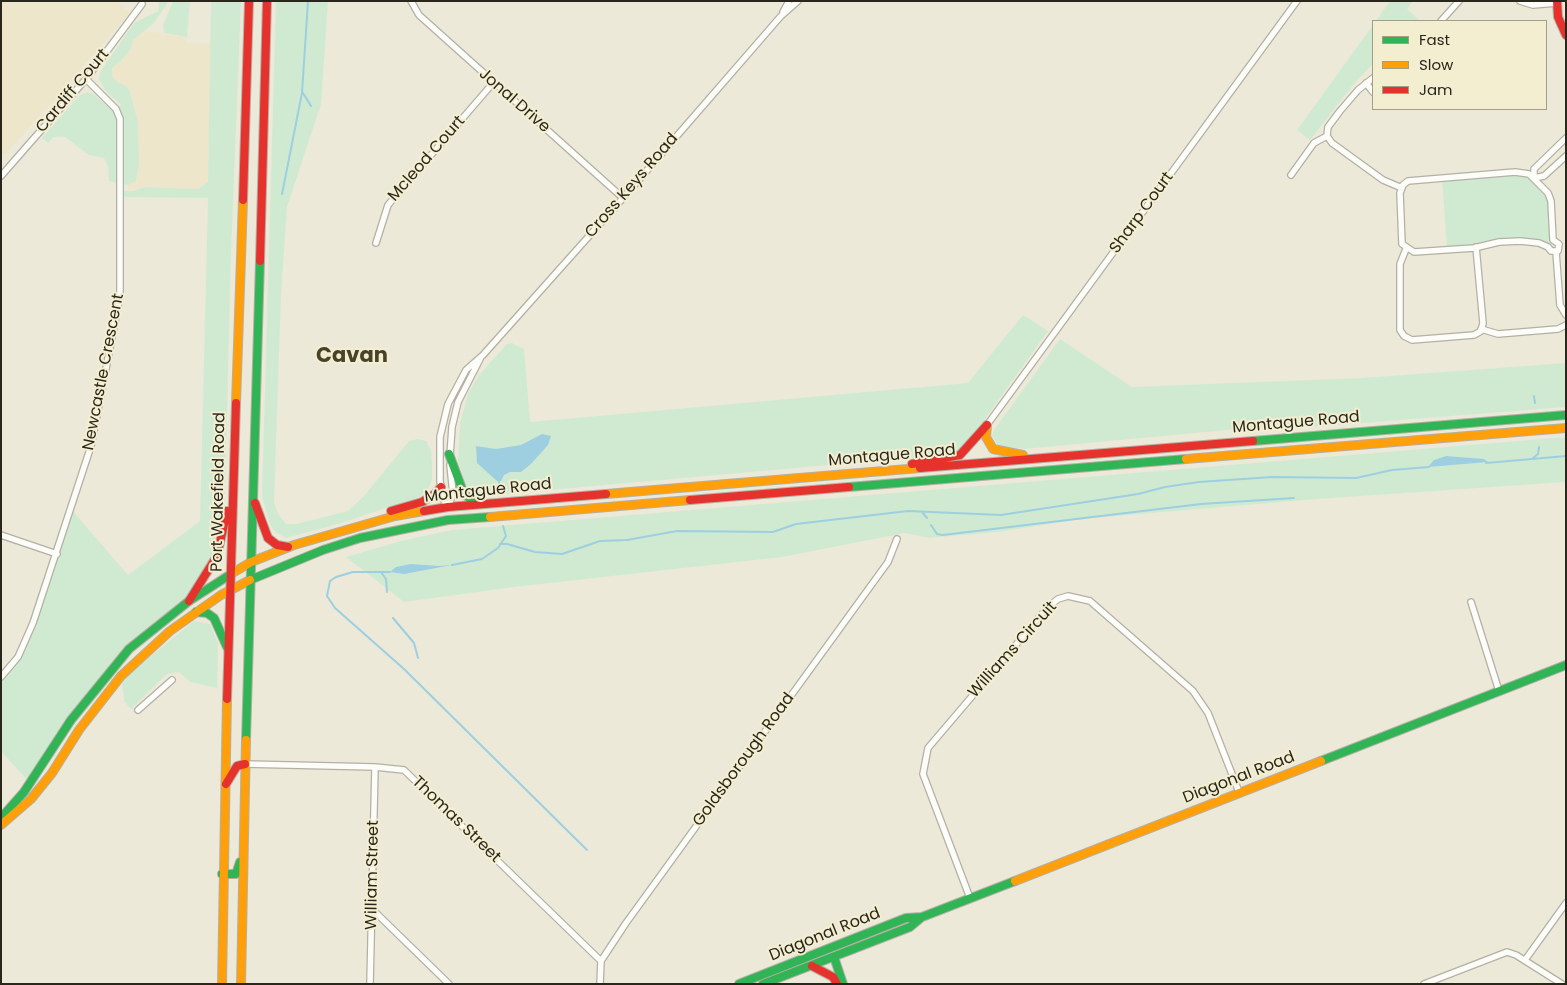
<!DOCTYPE html>
<style>
body{margin:0}
#map{position:relative;width:1567px;height:985px;overflow:hidden;background:#ece9d9;font-family:Poppins,sans-serif}
canvas{display:block}
.frame{position:absolute;inset:0;border:2px solid #29261b;pointer-events:none}
.legend{position:absolute;left:1372px;top:20px;width:175px;height:90px;box-sizing:border-box;background:#f4eed1;border:1px solid #a39e88;margin:0;padding:6px 9px;list-style:none;font-size:15px;color:#29261b}
.legend li{display:flex;align-items:center;gap:10px;height:25px}
.legend b{width:25px;border:1px solid #a39e88}
</style>
<div id="map">
<canvas width="1567" height="985"></canvas>
<div class="frame"></div>
<ul class="legend">
<li><b style="height:6px;background:#30b455"></b>Fast</li>
<li><b style="height:6px;background:#ff9f0a"></b>Slow</li>
<li><b style="height:6px;background:#e5322d"></b>Jam</li>
</ul>
</div>
<script>
const context = document.querySelector('canvas').getContext('2d');
context.lineJoin = 'round';
function paint(path, color) {
  context.fillStyle = color;
  context.fill(path, 'evenodd');
}
function toPath(rows) {
  const path = new Path2D();
  for (const r of rows) {
    path.moveTo(r[0], r[1]);
    for (let i = 2; i < r.length; i += 2) path.lineTo(r[i], r[i + 1]);
  }
  return path;
}
function strokePath(path, color, width, dash) {
  context.strokeStyle = color;
  context.lineWidth = width;
  context.lineCap = dash ? 'butt' : 'round';
  context.setLineDash(dash || []);
  context.stroke(path);
}
function write(font, color, halo, rows, align = 'center') {
  context.font = font + ' Poppins,sans-serif';
  context.lineWidth = 4;
  context.setLineDash([]);
  context.textBaseline = 'middle';
  context.strokeStyle = halo;
  context.fillStyle = color;
  for (const [text, x, y, turn = 0] of rows) {
    context.save();
    context.translate(x, y);
    context.rotate((+turn || 0) * Math.PI / 180);
    context.textAlign = isNaN(turn) ? turn : align;
    if (halo) context.strokeText(text, 0, 0);
    context.fillText(text, 0, 0);
    context.restore();
  }
}
paint(toPath([
 [1,1,117,1,130,13,5,155,1,152],
 [145,31,187,37,186,42,211,44,208,182,204,187,198,189,144,187,128,191,128,185,136,181,139,165,138,123,130,92,126,86,117,82,112,75,112,68,122,60,130,50,133,40]
]), '#ede6cb');
paint(toPath([
 [159,1,169,1,153,24,133,40,130,50,122,60,112,68,112,75,117,82,126,86,130,92,138,122,139,164,136,181,128,185,121,184,109,181,108,167,104,158,89,155,65,137,54,137,48,143,42,138,80,95,88,92,93,94,113,111,121,105,105,90,99,79,100,72,134,23,158,11],
 [173,1,190,1,187,37,164,33,163,25],
 [211,1,241,1,231,253,224,530,221,546,189,601,129,649,100,681,30,783,1,751,1,677,18,657,34,620,71,509,128,575,200,521,208,198,121,197,121,191,133,191,144,187,198,189,208,182],
 [276,1,328,1,321,104,287,207,281,295,274,501,278,514,286,524,296,524,348,511,364,496,409,441,418,439,426,441,431,450,432,464,432,479,428,490,419,497,341,523,286,538,275,532,270,524,262,497],
 [1390,1,1413,1,1407,9,1420,21,1376,21],
 [1373,25,1373,64,1357,80,1310,140,1297,130],
 [1522,172,1548,193,1553,240,1548,245,1520,241,1447,249,1442,177],
 [1023,315,1048,331,964,448,952,454,494,495,472,493,465,483,458,461,460,423,468,394,479,375,507,344,512,343,524,349,530,422,968,383],
 [1060,339,1132,387,1362,378,1566,363,1566,407,1324,426,1249,428,1024,449,998,446,992,435,994,430],
 [1566,437,1566,482,1317,499,1081,519,997,532,929,538,905,533,782,557,514,587,404,602,346,557,401,541,452,530],
 [194,621,210,624,218,643,217,688,190,682,179,672,167,674,131,709,124,701,122,683,133,671]
]), '#d0ead2');
paint(toPath([
 [542,434,551,436,548,445,531,464,521,472,510,472,504,475,501,481,497,481,477,463,476,446,496,449,521,445],
 [1446,456,1484,459,1488,462,1428,467,1434,460],
 [411,564,438,566,452,565,404,574,390,572,396,567]
]), '#9dcfe0');
strokePath(toPath([
 [303,93,311,106],
 [282,194,302,93,308,1],
 [1534,396,1535,403],
 [1532,459,1538,454,1539,447],
 [1486,463,1566,456],
 [499,482,499,488],
 [922,512,927,518],
 [931,525,937,534,943,535,1201,504,1294,498],
 [500,544,507,544,535,552,562,554,600,541,627,540,677,531,773,532,796,524,908,511,1001,515,1138,494,1165,487,1199,482,1272,477,1356,478,1392,470,1429,467],
 [452,565,482,559,498,548,506,536,503,526],
 [381,572,386,579,387,592],
 [390,572,353,572,336,577,330,581,327,596,335,608,404,669,587,850],
 [393,618,414,643,418,658]
]), '#9dcfe0', 2);
const street = toPath([
 [411,1,419,15,623,198],
 [1520,1,1533,5,1557,3],
 [783,12,789,1],
 [1441,21,1459,1],
 [1373,78,1358,90,1340,111,1328,127,1327,136,1332,143,1383,180,1402,188],
 [1366,83,1373,92],
 [1566,138,1534,169,1534,178,1544,176,1566,156],
 [1515,172,1529,174,1548,193,1551,201,1553,240,1559,244,1558,251,1551,251,1548,247,1539,243,1520,241,1499,242,1474,248,1414,252,1402,244,1400,193,1403,185,1408,181,1515,172],
 [1291,175,1314,143,1327,136],
 [1,176,86,79,142,4],
 [376,243,388,205,493,83],
 [1406,249,1400,264,1400,330,1404,336,1412,340,1474,335,1481,331,1483,323,1476,247],
 [1556,252,1560,305,1566,315],
 [1481,329,1498,334,1558,329,1566,325],
 [987,425,1297,1],
 [450,456,452,427,458,402,480,359],
 [448,507,443,499,440,481,440,437,448,404,466,370,483,355,623,198,781,16,798,1],
 [448,507,453,494,450,465],
 [1,535,57,554],
 [1471,602,1499,691],
 [1,677,18,657,33,623,91,446,120,296,120,119,116,109,86,79],
 [138,710,172,680],
 [245,764,375,767,404,770,601,961],
 [970,898,923,774,928,748,1048,607,1058,599,1068,596,1090,601,1193,691,1208,713,1239,792],
 [372,909,449,984],
 [1525,960,1566,903],
 [370,984,375,767],
 [600,984,601,961,626,923,888,562,897,539],
 [1424,984,1507,952,1516,955,1562,984]
]);
const fast = toPath([
 [1253,441,1566,415],
 [449,454,464,494,477,504],
 [849,487,1186,459],
 [250,580,323,550,360,538,448,520,490,517],
 [196,612,207,613,214,618,227,647],
 [246,740,260,261],
 [1321,761,1566,665],
 [1,818,24,792,71,720,129,649,189,601,231,574],
 [222,874,236,874,240,862],
 [834,957,843,984],
 [739,984,906,918,922,917,1015,881],
 [763,984,910,927,922,917]
]);
const slow = toPath([
 [236,403,243,200],
 [987,425,986,437,993,449,1023,455],
 [1186,459,1566,428],
 [606,494,920,468],
 [490,517,690,500],
 [231,574,251,562,294,545,395,516,424,511],
 [1,825,31,799,52,773,79,730,121,676,170,631,221,595,250,580],
 [1015,881,1321,761],
 [222,984,227,699],
 [241,984,246,740]
]);
const jam = toPath([
 [1557,1,1558,17,1566,35],
 [243,200,249,1],
 [260,261,267,1],
 [912,464,960,455,987,425],
 [920,468,1253,441],
 [690,500,849,487],
 [255,503,268,538,277,545,288,547],
 [391,511,422,502,435,494,441,487],
 [424,511,448,507,606,494],
 [189,601,217,556,227,511],
 [227,699,236,403],
 [226,784,237,766,245,764],
 [812,966,833,977,837,984]
]);
strokePath(street, '#b3b0a4', 8);
strokePath(fast, '#b3b0a4', 10);
strokePath(slow, '#b3b0a4', 10);
strokePath(jam, '#b3b0a4', 10);
strokePath(street, '#fcfcf9', 5.5);
strokePath(fast, '#30b455', 8);
strokePath(slow, '#ff9f0a', 8);
strokePath(jam, '#e5322d', 8);
write('16px', '#29261b', '#f4eed1', [
 ["Cardiff Court",73,91,-50],
 ["Jonal Drive",514,101,41],
 ["Mcleod Court",427,159,-49],
 ["Cross Keys Road",632,186,-49],
 ["Sharp Court",1142,213,-54],
 ["Newcastle Crescent",104,372,-79],
 ["Montague Road",1296,423,-5],
 ["Montague Road",892,456,-5],
 ["Montague Road",488,491,-6],
 ["Port Wakefield Road",219,492,-89],
 ["Williams Circuit",1013,650,-48],
 ["Goldsborough Road",744,760,-54],
 ["Diagonal Road",1239,778,-21],
 ["Thomas Street",456,820,44],
 ["William Street",373,875,-89],
 ["Diagonal Road",825,935,-22]
]);
write('bold 21px', '#48422a', '#f4eed1', [
 ["Cavan",352,357]
]);
</script>
